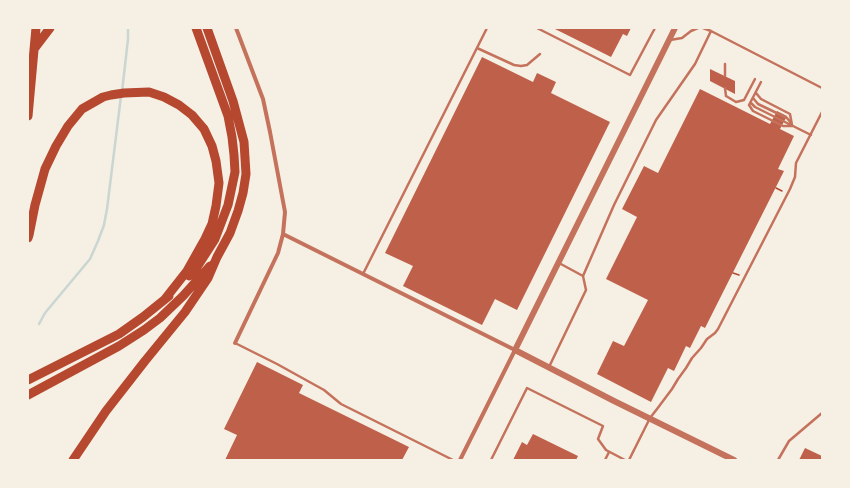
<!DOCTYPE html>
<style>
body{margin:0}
#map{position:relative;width:850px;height:488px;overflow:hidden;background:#f6efe4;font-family:Commissioner,sans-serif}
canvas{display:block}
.frame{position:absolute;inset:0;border:29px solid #f6efe4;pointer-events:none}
</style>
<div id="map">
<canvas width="850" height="488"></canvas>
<div class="frame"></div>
</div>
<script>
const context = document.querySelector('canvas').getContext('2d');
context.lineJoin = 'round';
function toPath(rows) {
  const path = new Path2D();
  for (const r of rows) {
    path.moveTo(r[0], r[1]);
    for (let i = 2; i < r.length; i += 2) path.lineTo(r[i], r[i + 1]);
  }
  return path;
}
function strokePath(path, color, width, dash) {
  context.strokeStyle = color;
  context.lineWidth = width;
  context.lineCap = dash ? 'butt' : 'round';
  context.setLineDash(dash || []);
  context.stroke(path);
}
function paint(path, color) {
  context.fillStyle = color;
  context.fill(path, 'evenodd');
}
strokePath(toPath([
 [122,92,128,39,128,28],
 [39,324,45,313,90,259,98,241,104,225,107,209,121,96]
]), '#c9d6d2', 2.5);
paint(toPath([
 [553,28,631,28,627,36,623,34,611,57],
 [482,57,533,82,537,73,556,82,551,93,610,122,517,310,495,299,482,325,403,286,413,266,385,253],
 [710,69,735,81,735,94,710,81],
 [700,89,770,124,777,111,787,116,780,129,794,136,778,169,784,171,705,328,701,326,690,348,686,346,674,371,668,368,651,402,597,374,613,341,624,346,648,300,606,279,637,217,622,209,644,166,658,173],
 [257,362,303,385,299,393,409,447,402,460,225,460,237,435,224,429],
 [533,434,578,456,576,460,513,460,522,442,527,445],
 [805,448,822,456,822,460,799,460]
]), '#bf614a');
strokePath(toPath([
 [776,188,782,191],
 [733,273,739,275]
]), '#b5482f', 1.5);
strokePath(toPath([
 [537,28,630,75,655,28],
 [703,28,711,31,822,88],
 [670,40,682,38,691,31,698,28],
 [477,48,514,65,521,66,527,65,540,54],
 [725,76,725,64],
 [761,82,749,105,753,111,783,126,792,126],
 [725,88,726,96,736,102,744,100,755,79],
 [756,93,761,99,790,114,792,125],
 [753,98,758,104,787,118,791,123],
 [751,103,755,107,811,135],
 [559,263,583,276],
 [363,274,487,28],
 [235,343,277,364,324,390,341,404,453,460],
 [549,367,586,290,583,276,614,205,656,120,695,64,711,31],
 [491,460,527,388,603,426,598,439,606,450,625,460],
 [605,460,609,452],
 [629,460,650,418,657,409,672,389,678,379,686,368,692,358,701,348,707,339,715,333,718,329,790,189,795,177,796,163,822,112],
 [778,460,789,441,822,413]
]), '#c5725c', 2.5);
strokePath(toPath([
 [283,234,515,350,460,460],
 [235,343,278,253,283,234,285,212,270,132,263,99,236,28]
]), '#c5725c', 4);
strokePath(toPath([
 [675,28,515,350,614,401,734,460]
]), '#c5725c', 6);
strokePath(toPath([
 [34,49,50,28],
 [28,116,36,28],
 [28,238,29,235,35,205,45,169,56,146,68,126,82,109,103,97,111,95,124,93,149,92,164,97,179,105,192,115,204,129,212,146,216,161,219,183,216,206,212,224,205,239,187,271,165,299],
 [189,276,197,267,215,239,228,205,235,172,234,155,232,137,228,116,196,28],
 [28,380,119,334,143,317,169,296],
 [28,395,119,346,144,330,160,318,183,296,210,266],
 [73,460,106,411,145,361,185,312,208,278,217,257,230,233,238,211,243,193,246,174,244,142,233,101,207,28]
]), '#b5482f', 9);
</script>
